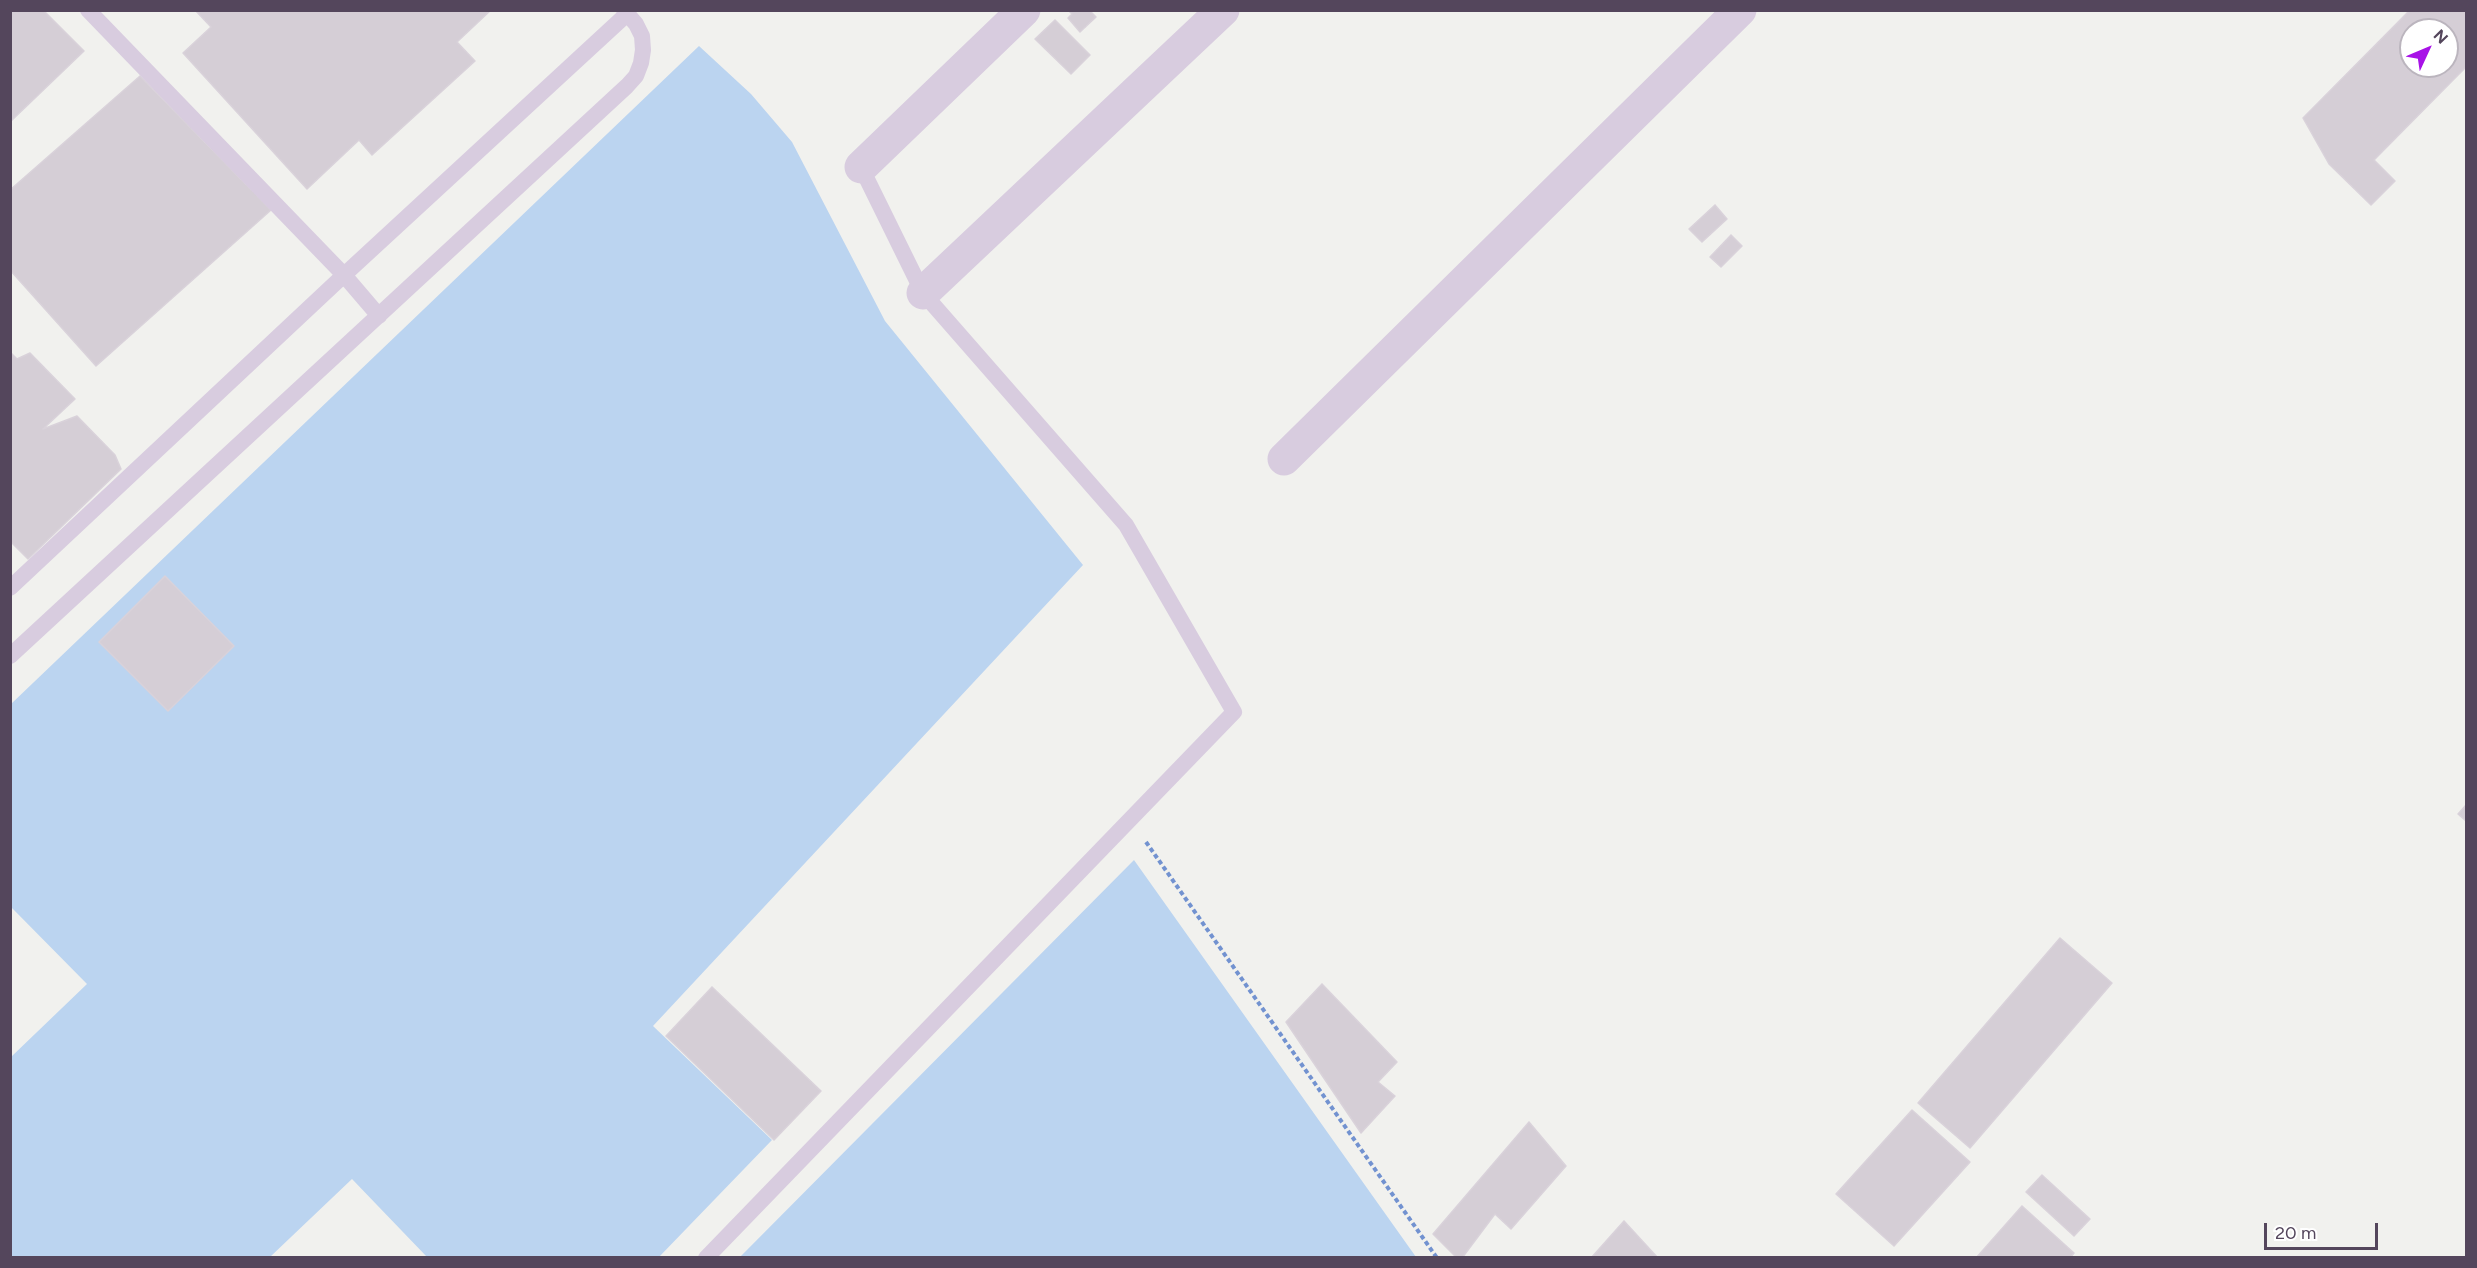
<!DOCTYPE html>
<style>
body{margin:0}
#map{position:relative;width:2477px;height:1268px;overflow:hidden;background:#f1f1ee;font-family:Figtree,sans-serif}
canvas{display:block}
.frame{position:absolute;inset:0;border:12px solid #54465c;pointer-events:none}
.north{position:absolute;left:2399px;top:18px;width:60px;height:60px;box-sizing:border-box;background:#fff;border:2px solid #bbb5be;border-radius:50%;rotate:46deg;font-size:16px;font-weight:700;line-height:24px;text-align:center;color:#54465c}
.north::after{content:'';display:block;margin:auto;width:21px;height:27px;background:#a812e7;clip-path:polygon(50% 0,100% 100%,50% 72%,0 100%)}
.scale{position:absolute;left:2264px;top:1223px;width:114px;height:27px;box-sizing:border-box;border:3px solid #54465c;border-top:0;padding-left:8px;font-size:18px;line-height:21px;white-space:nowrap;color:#54465c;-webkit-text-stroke:4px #fff;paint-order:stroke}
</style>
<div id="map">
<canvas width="2477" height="1268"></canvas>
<div class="frame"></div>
<div class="north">N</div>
<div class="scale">20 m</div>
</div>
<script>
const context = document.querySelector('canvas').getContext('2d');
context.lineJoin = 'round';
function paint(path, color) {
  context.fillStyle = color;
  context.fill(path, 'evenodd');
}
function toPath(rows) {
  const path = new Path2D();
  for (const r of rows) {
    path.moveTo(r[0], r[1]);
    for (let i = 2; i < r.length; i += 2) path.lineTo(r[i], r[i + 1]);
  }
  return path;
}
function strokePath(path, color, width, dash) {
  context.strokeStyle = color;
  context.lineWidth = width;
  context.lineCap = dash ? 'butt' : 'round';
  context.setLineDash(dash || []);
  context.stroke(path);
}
paint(toPath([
 [699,46,751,94,792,142,885,321,1083,565,653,1026,772,1140,659,1257,427,1257,352,1179,270,1257,11,1258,11,1057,87,984,11,907,11,704],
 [1134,860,1416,1257,740,1257]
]), '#bbd4f0');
const building = toPath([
 [10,10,43,10,84,51,10,122,10,10],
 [195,10,491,10,457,42,475,61,372,155,359,140,307,189,183,53,211,27,195,10],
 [1068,10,1089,10,1096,17,1080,32,1068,18,1072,14,1068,10],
 [2410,10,2466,10,2466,67,2374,160,2395,181,2371,205,2329,164,2303,118,2410,10],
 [2411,30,2447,30,2447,66,2411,66,2411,30],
 [1055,20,1090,55,1071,74,1035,39,1055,20],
 [140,76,271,210,96,366,10,270,10,190,140,76],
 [1715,205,1727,219,1702,242,1689,229,1715,205],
 [1731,235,1742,246,1721,267,1710,257,1731,235],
 [10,352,17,359,30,353,75,399,43,429,77,416,115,455,121,469,28,559,10,541,10,352],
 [165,576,234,646,168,711,99,642,165,576],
 [2466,805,2466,821,2458,814,2466,805],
 [2060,938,2112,983,1970,1148,1918,1103,2060,938],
 [1322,984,1397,1062,1378,1082,1395,1096,1361,1133,1286,1022,1322,984],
 [712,987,821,1091,774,1140,666,1036,712,987],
 [1912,1110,1970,1162,1894,1246,1836,1194,1912,1110],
 [1529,1122,1566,1166,1511,1229,1495,1214,1462,1258,1457,1258,1433,1234,1529,1122],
 [2042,1175,2090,1219,2074,1236,2026,1192,2042,1175],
 [2022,1206,2074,1253,2070,1258,1976,1258,2022,1206],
 [1624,1221,1658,1258,1591,1258,1624,1221]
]);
paint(building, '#d5ced6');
strokePath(building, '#d9d2da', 1.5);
strokePath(toPath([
 [1146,842,1437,1258]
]), '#7292d0', 4, [4.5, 3]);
strokePath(toPath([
 [88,10,344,275,379,316],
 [10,588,344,275,627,14],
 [10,656,627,86,636,76,641,63,643,50,642,36,636,24,624,10],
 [706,1258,1234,712,1126,525,923,293,861,167]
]), '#d8ccdf', 16);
strokePath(toPath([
 [861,167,1024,10],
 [923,293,1223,10],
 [1284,459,1740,10]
]), '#d8ccdf', 33);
</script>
